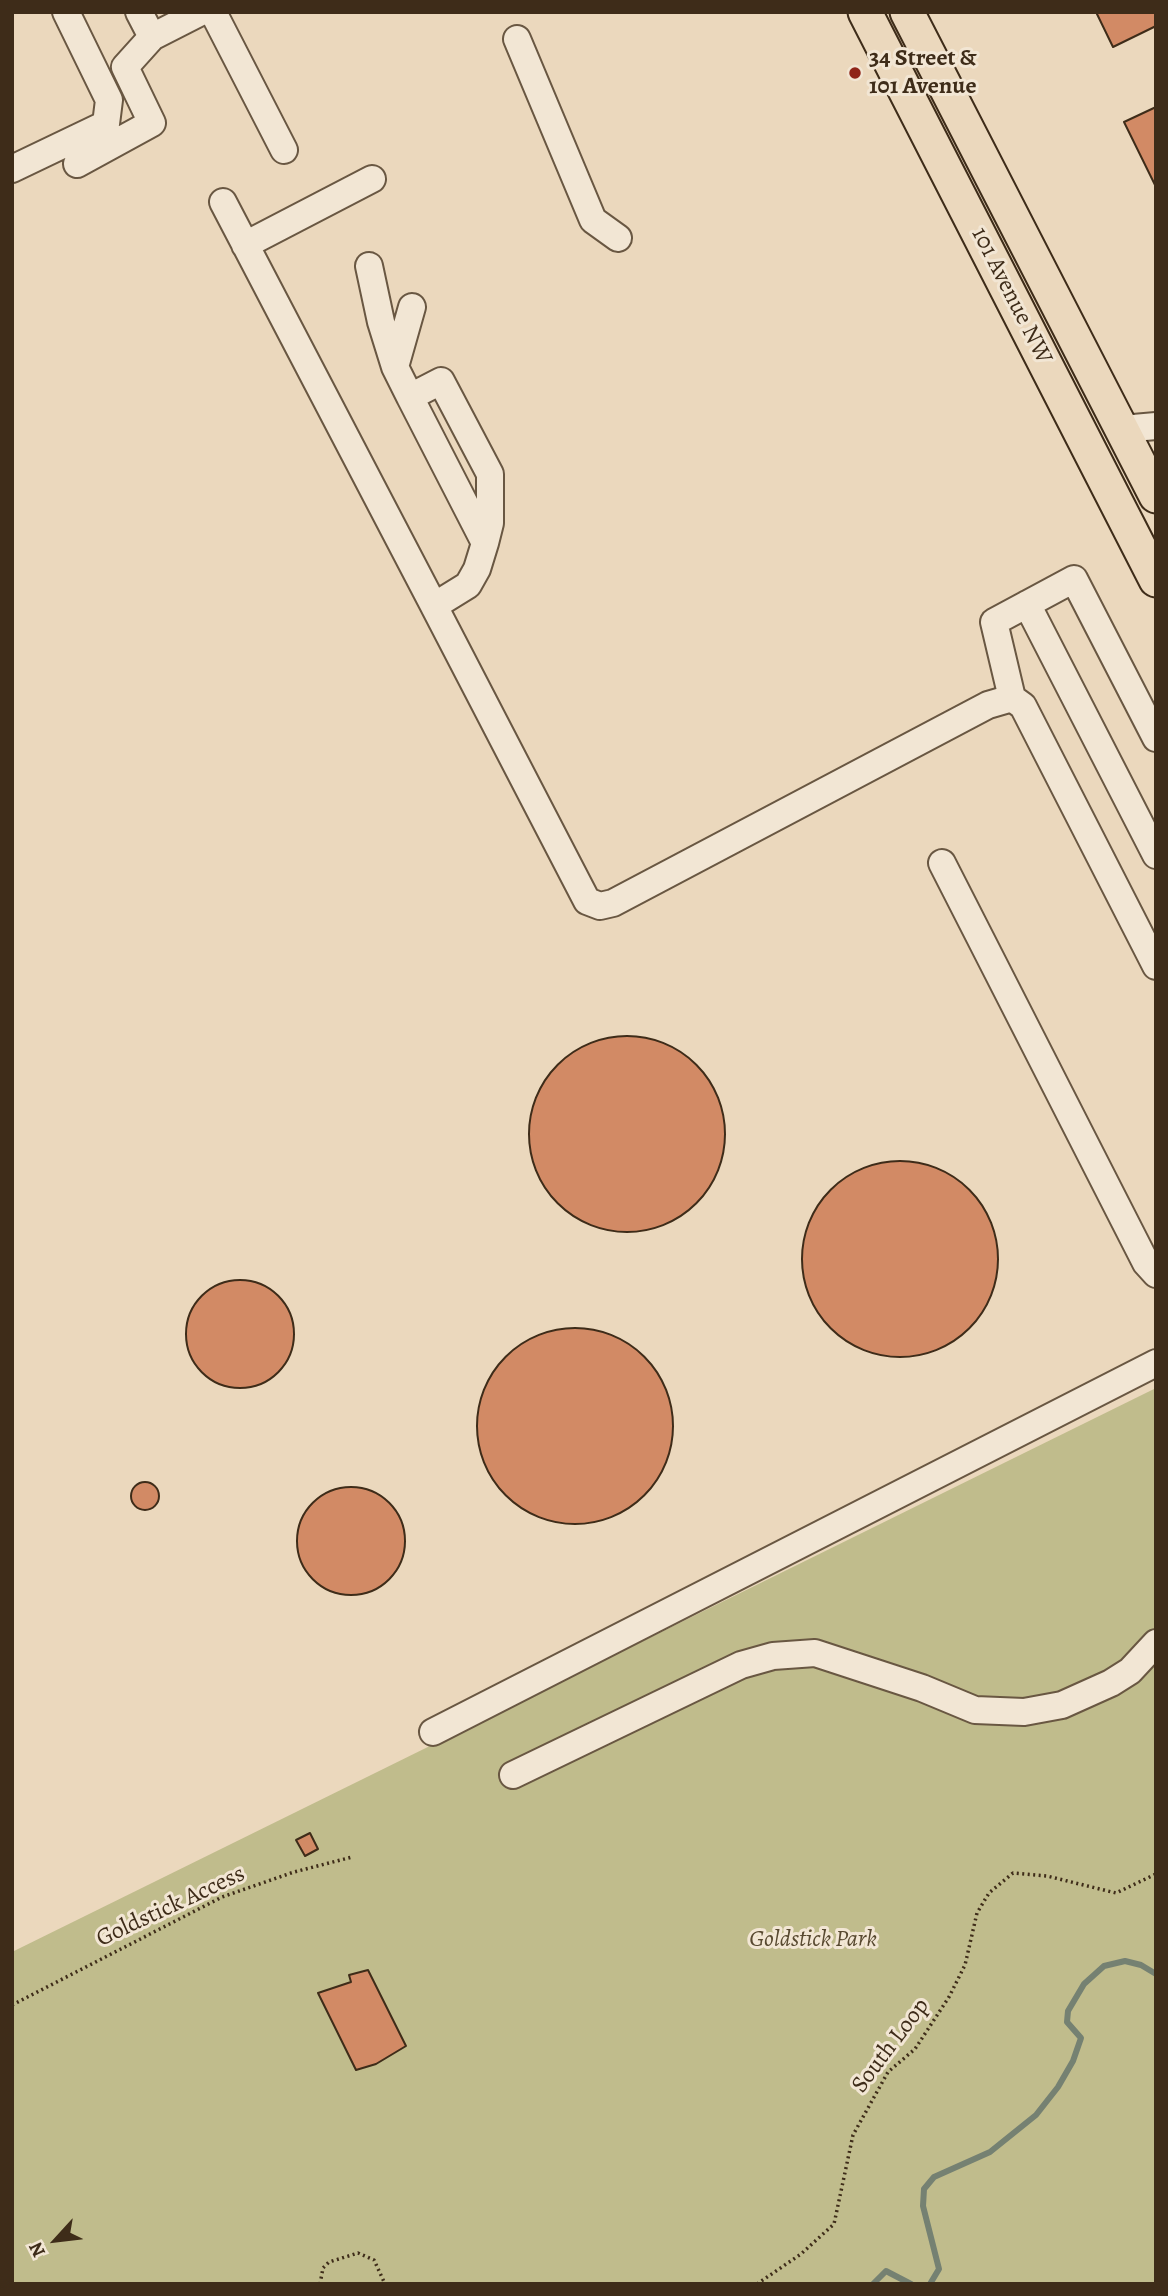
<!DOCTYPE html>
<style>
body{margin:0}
#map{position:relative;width:1168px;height:2296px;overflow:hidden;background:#ebd8bd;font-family:Alegreya,serif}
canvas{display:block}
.frame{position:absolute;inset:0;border:14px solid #3e2c19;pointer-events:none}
.north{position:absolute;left:21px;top:2205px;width:70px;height:70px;-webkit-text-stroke:5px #f2e6d4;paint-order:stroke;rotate:243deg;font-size:19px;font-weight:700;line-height:28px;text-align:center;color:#3e2c19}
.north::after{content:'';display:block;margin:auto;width:24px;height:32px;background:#3e2c19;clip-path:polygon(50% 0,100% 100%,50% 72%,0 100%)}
</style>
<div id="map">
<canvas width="1168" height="2296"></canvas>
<div class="frame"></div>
<div class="north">N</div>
</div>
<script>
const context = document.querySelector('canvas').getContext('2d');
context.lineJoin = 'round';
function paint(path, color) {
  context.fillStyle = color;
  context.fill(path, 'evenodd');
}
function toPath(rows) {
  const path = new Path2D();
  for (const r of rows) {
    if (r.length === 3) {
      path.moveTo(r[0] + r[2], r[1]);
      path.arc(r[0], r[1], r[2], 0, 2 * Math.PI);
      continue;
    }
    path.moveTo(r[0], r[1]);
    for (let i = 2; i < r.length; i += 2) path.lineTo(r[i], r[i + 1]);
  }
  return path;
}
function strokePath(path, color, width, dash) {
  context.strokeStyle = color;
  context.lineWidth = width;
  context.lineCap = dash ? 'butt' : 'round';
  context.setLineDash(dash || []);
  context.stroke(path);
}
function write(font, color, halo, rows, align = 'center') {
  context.font = font + ' Alegreya,serif';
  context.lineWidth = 6;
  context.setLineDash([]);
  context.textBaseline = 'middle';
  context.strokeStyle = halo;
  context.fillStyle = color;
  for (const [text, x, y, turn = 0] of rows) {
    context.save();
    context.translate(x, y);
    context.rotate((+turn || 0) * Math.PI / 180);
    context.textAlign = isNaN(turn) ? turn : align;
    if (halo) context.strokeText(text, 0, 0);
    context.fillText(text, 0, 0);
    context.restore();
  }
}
paint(toPath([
 [1156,1388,1156,2284,12,2284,12,1952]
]), '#c0bc8c');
strokePath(toPath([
 [873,2284,886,2271,911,2284],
 [930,2284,939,2269,923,2206,924,2189,934,2177,990,2152,1036,2115,1058,2087,1073,2061,1081,2038,1067,2022,1068,2011,1084,1984,1104,1966,1125,1961,1141,1965,1156,1974]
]), '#758172', 6);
const building = toPath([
 [1096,12,1156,12,1156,26,1113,47,1096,12],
 [1156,107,1156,187,1124,122,1156,107],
 [627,1134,98],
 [900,1259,98],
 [240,1334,54],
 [575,1426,98],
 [145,1496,14],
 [351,1541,54],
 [310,1833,318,1849,305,1856,296,1840,310,1833],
 [368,1970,406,2046,376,2064,356,2070,318,1993,351,1982,349,1975,368,1970]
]);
paint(building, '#d28a65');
strokePath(building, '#3e2c19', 2);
const minor = toPath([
 [139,12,152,37,201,12],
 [213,12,284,150],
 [517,39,593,220,618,238],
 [77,164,152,123,125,67,152,37],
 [12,169,106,124,109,100,66,12],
 [223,202,434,606,468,585,477,569,485,543,490,523,490,474,441,381,410,397,485,543],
 [245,245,372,179],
 [369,266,381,322,395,367,410,397],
 [395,367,412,307],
 [1122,429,1156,426],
 [1027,604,1156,855],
 [434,606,587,901,600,906,613,903,988,705,1012,698,1023,706,1156,966],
 [1012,698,994,622,1074,579,1156,738],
 [942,863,1146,1263,1156,1274],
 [433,1732,1156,1363],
 [513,1775,741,1665,773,1656,815,1653,922,1688,975,1710,1024,1712,1062,1705,1111,1683,1130,1671,1156,1643]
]);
const major = toPath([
 [865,12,1156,580],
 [907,12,1156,496]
]);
strokePath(minor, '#695742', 30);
strokePath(major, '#3e2c19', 37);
strokePath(toPath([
 [12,2005,222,1897,294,1872,352,1857],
 [320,2284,323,2268,329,2262,358,2253,374,2260,385,2284],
 [757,2284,801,2254,834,2224,853,2135,888,2072,915,2049,949,1997,965,1965,977,1913,989,1893,1013,1873,1047,1876,1116,1893,1156,1874]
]), '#3e2c19', 3.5, [2, 3.5]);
strokePath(minor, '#f2e6d4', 26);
strokePath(major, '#ebd8bd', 33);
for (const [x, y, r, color] of [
 [855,73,7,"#8f2418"]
]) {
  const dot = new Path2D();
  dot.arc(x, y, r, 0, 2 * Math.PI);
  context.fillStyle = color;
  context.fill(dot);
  strokePath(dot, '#f2e6d4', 2.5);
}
write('bold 24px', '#3e2c19', '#f2e6d4', [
 ["34 Street &",869,59],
 ["101 Avenue",869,87]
], 'left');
write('24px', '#3e2c19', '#f2e6d4', [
 ["101 Avenue NW",1011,296,63],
 ["Goldstick Access",171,1907,-25],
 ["South Loop",891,2046,-53]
]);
write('italic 24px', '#584930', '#f2e6d4', [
 ["Goldstick Park",813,1940]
]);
</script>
